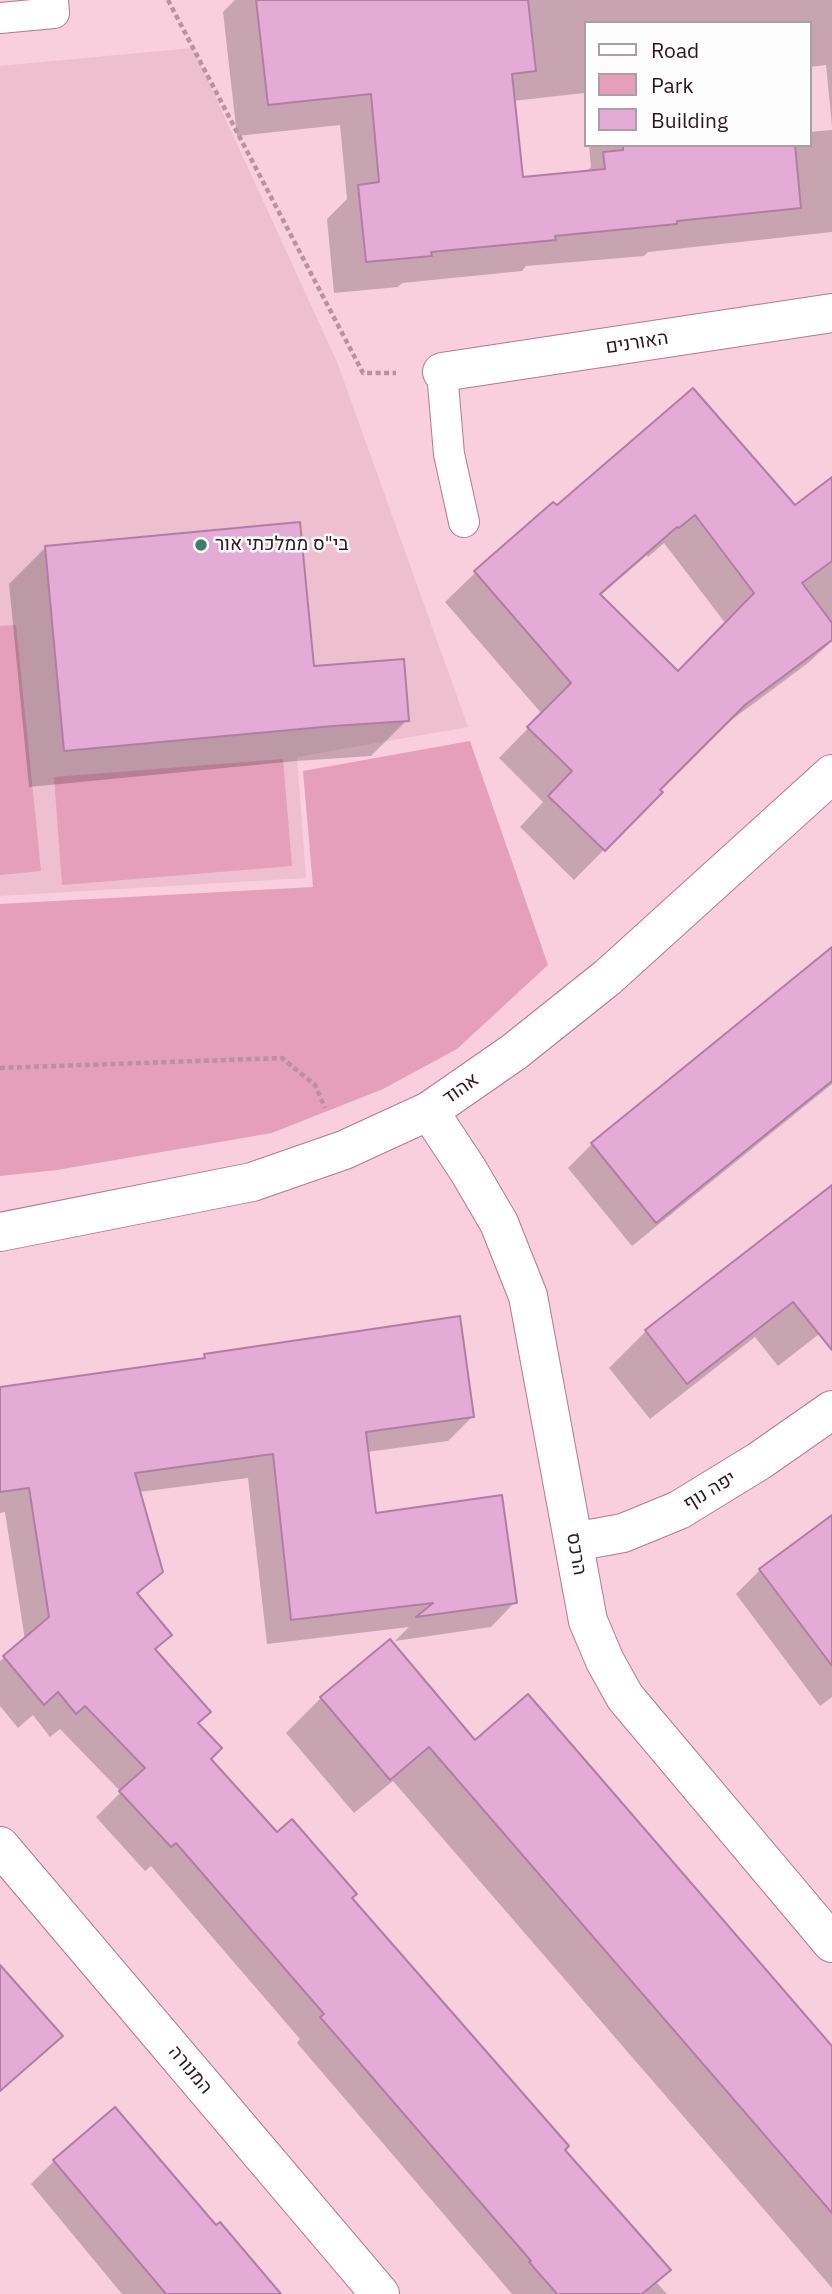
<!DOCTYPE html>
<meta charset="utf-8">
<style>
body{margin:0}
#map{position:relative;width:832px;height:2294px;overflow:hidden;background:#f9cedd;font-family:"IBM Plex Sans",sans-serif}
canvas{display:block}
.legend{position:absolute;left:584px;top:21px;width:228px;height:126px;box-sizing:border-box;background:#fdfdfd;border:2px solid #aaa0a4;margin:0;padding:9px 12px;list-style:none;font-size:21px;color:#2e151f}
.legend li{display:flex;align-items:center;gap:14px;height:35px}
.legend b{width:35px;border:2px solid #aaa0a4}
</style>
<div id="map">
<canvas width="832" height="2294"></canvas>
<ul class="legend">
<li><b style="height:9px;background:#fff"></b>Road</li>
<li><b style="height:19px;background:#e69fb9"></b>Park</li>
<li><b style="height:19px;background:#e3abd5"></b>Building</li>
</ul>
</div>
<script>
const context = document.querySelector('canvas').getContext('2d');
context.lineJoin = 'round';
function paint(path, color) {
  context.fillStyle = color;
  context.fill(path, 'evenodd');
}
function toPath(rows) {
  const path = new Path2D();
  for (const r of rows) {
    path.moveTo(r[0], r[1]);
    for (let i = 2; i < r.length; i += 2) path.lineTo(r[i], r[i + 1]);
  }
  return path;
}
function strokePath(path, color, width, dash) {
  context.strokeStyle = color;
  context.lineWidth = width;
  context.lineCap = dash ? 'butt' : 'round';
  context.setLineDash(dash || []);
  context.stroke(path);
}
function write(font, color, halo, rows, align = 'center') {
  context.font = font + ' "IBM Plex Sans",Heebo,sans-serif';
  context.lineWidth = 5;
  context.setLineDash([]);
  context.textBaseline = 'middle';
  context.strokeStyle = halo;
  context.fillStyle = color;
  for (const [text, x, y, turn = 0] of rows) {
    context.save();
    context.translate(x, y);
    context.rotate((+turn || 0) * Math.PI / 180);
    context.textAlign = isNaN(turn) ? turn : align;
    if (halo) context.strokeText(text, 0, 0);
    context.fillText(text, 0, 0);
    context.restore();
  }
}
paint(toPath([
 [193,48,337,362,468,727,297,757,306,878,0,896,0,66]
]), '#edbfcf');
paint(toPath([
 [16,625,41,871,0,875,0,626],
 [470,741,548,965,457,1049,383,1089,272,1133,57,1170,0,1176,0,904,313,887,303,771],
 [283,759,292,866,62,885,54,777]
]), '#e69fb9');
paint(toPath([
 [235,0,832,0,832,126,826,65,809,67,809,23,585,23,585,108,584,93,513,101,522,179,585,173,591,167,589,145,809,145,809,132,832,130,832,232,648,252,644,256,526,266,522,271,402,283,398,287,334,293,327,219,347,199,340,125,237,136,223,12],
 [832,479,832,641,808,663,714,733,658,790,661,792,574,880,520,827,543,802,499,758,542,714,445,602,475,573,553,504,556,508,795,507],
 [664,543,726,624,678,673,600,596,647,555,648,557],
 [45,548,312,668,407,720,371,756,296,761,29,787,9,584],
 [832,946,832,1084,632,1246,568,1168,592,1144,801,975],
 [832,1187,832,1324,778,1366,755,1337,650,1419,609,1368,646,1331],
 [205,1356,473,1416,448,1441,367,1452,375,1515,515,1602,491,1627,395,1641,409,1627,267,1644,248,1478,139,1492,161,1571,136,1596,169,1635,154,1650,197,1724,209,1759,277,1834,350,1899,563,2150,656,2282,667,2294,512,2294,297,2043,300,2039,151,1866,145,1871,96,1817,121,1792,60,1729,50,1737,33,1715,18,1728,0,1706,0,1661,25,1640,5,1512,0,1513,0,1389,201,1360],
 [832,1517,832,1697,820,1706,736,1594,760,1570],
 [321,1698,475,1742,832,2048,832,2288,393,1781,354,1813,286,1733],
 [0,1987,60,2036,0,2092],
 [54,2161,278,2294,122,2294,31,2184]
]), '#0003');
const building = toPath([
 [256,0,528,0,536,71,512,74,523,177,605,169,603,152,623,150,623,145,795,145,801,208,677,221,677,224,555,236,556,240,431,252,432,256,366,262,358,185,379,182,371,94,268,105,256,0],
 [693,388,795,505,832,477,832,561,802,583,832,623,832,640,745,705,660,790,663,792,605,851,548,796,572,771,527,727,571,683,474,571,553,502,557,505,693,388],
 [695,515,754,593,678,671,600,594,677,527,679,528,695,515],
 [300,522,314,666,404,659,409,721,333,726,64,751,45,546,300,522],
 [832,947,832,1081,656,1223,591,1143,832,947],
 [832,1185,832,1350,793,1302,687,1384,645,1330,832,1185],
 [460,1316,474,1417,366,1432,376,1513,502,1495,517,1603,416,1617,433,1603,291,1620,273,1454,135,1473,163,1572,137,1593,172,1635,155,1649,211,1712,198,1723,222,1748,211,1759,277,1832,292,1819,357,1894,352,1898,569,2146,565,2150,671,2270,642,2294,557,2294,529,2262,531,2261,320,2017,324,2014,176,1843,171,1847,119,1791,145,1768,85,1706,76,1714,58,1692,44,1705,3,1656,49,1617,29,1488,0,1492,0,1387,205,1358,204,1354,460,1316],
 [832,1515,832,1666,759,1569,832,1515],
 [390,1639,475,1740,528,1694,832,2046,832,2213,429,1747,390,1780,320,1697,390,1639],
 [0,1965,63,2036,0,2091,0,1965],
 [115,2107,216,2225,220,2222,281,2294,166,2294,53,2160,115,2107]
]);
paint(building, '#e3abd5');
strokePath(building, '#b27da5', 2);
const service = toPath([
 [0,18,54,13,53,0],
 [442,372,449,454,464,522]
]);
const minor = toPath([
 [442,372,832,313],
 [429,1111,468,1170,499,1223,528,1296,588,1621,605,1661,625,1697,832,1943],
 [574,1542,623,1533,679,1510,759,1461,832,1410],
 [0,1846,380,2294]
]);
const tertiary = toPath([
 [0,1232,252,1182,344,1150,429,1111,514,1052,608,977,832,774]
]);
strokePath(service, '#b87890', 32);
strokePath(minor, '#b87890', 40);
strokePath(tertiary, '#b87890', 40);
strokePath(toPath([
 [168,0,363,373,396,373],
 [0,1068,282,1058,315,1085,325,1108]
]), '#b792a0', 4.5, [5, 3.5]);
strokePath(service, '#fff', 30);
strokePath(minor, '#fff', 38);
strokePath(tertiary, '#fff', 38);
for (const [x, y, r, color] of [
 [201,545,7,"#3d7e6f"]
]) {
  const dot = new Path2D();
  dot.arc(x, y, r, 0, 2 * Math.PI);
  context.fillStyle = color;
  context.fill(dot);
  strokePath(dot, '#fdfdfd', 2.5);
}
write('19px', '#2e151f', '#fdfdfd', [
 ["האורנים",637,343,-9],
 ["אהוד",461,1089,-35],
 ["יפה נוף",710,1491,-31],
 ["הרכס",576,1554,80],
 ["המנורה",190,2070,50]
]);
write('19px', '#2e151f', '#fdfdfd', [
 ["בי\"ס ממלכתי אור",215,545]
], 'left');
</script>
